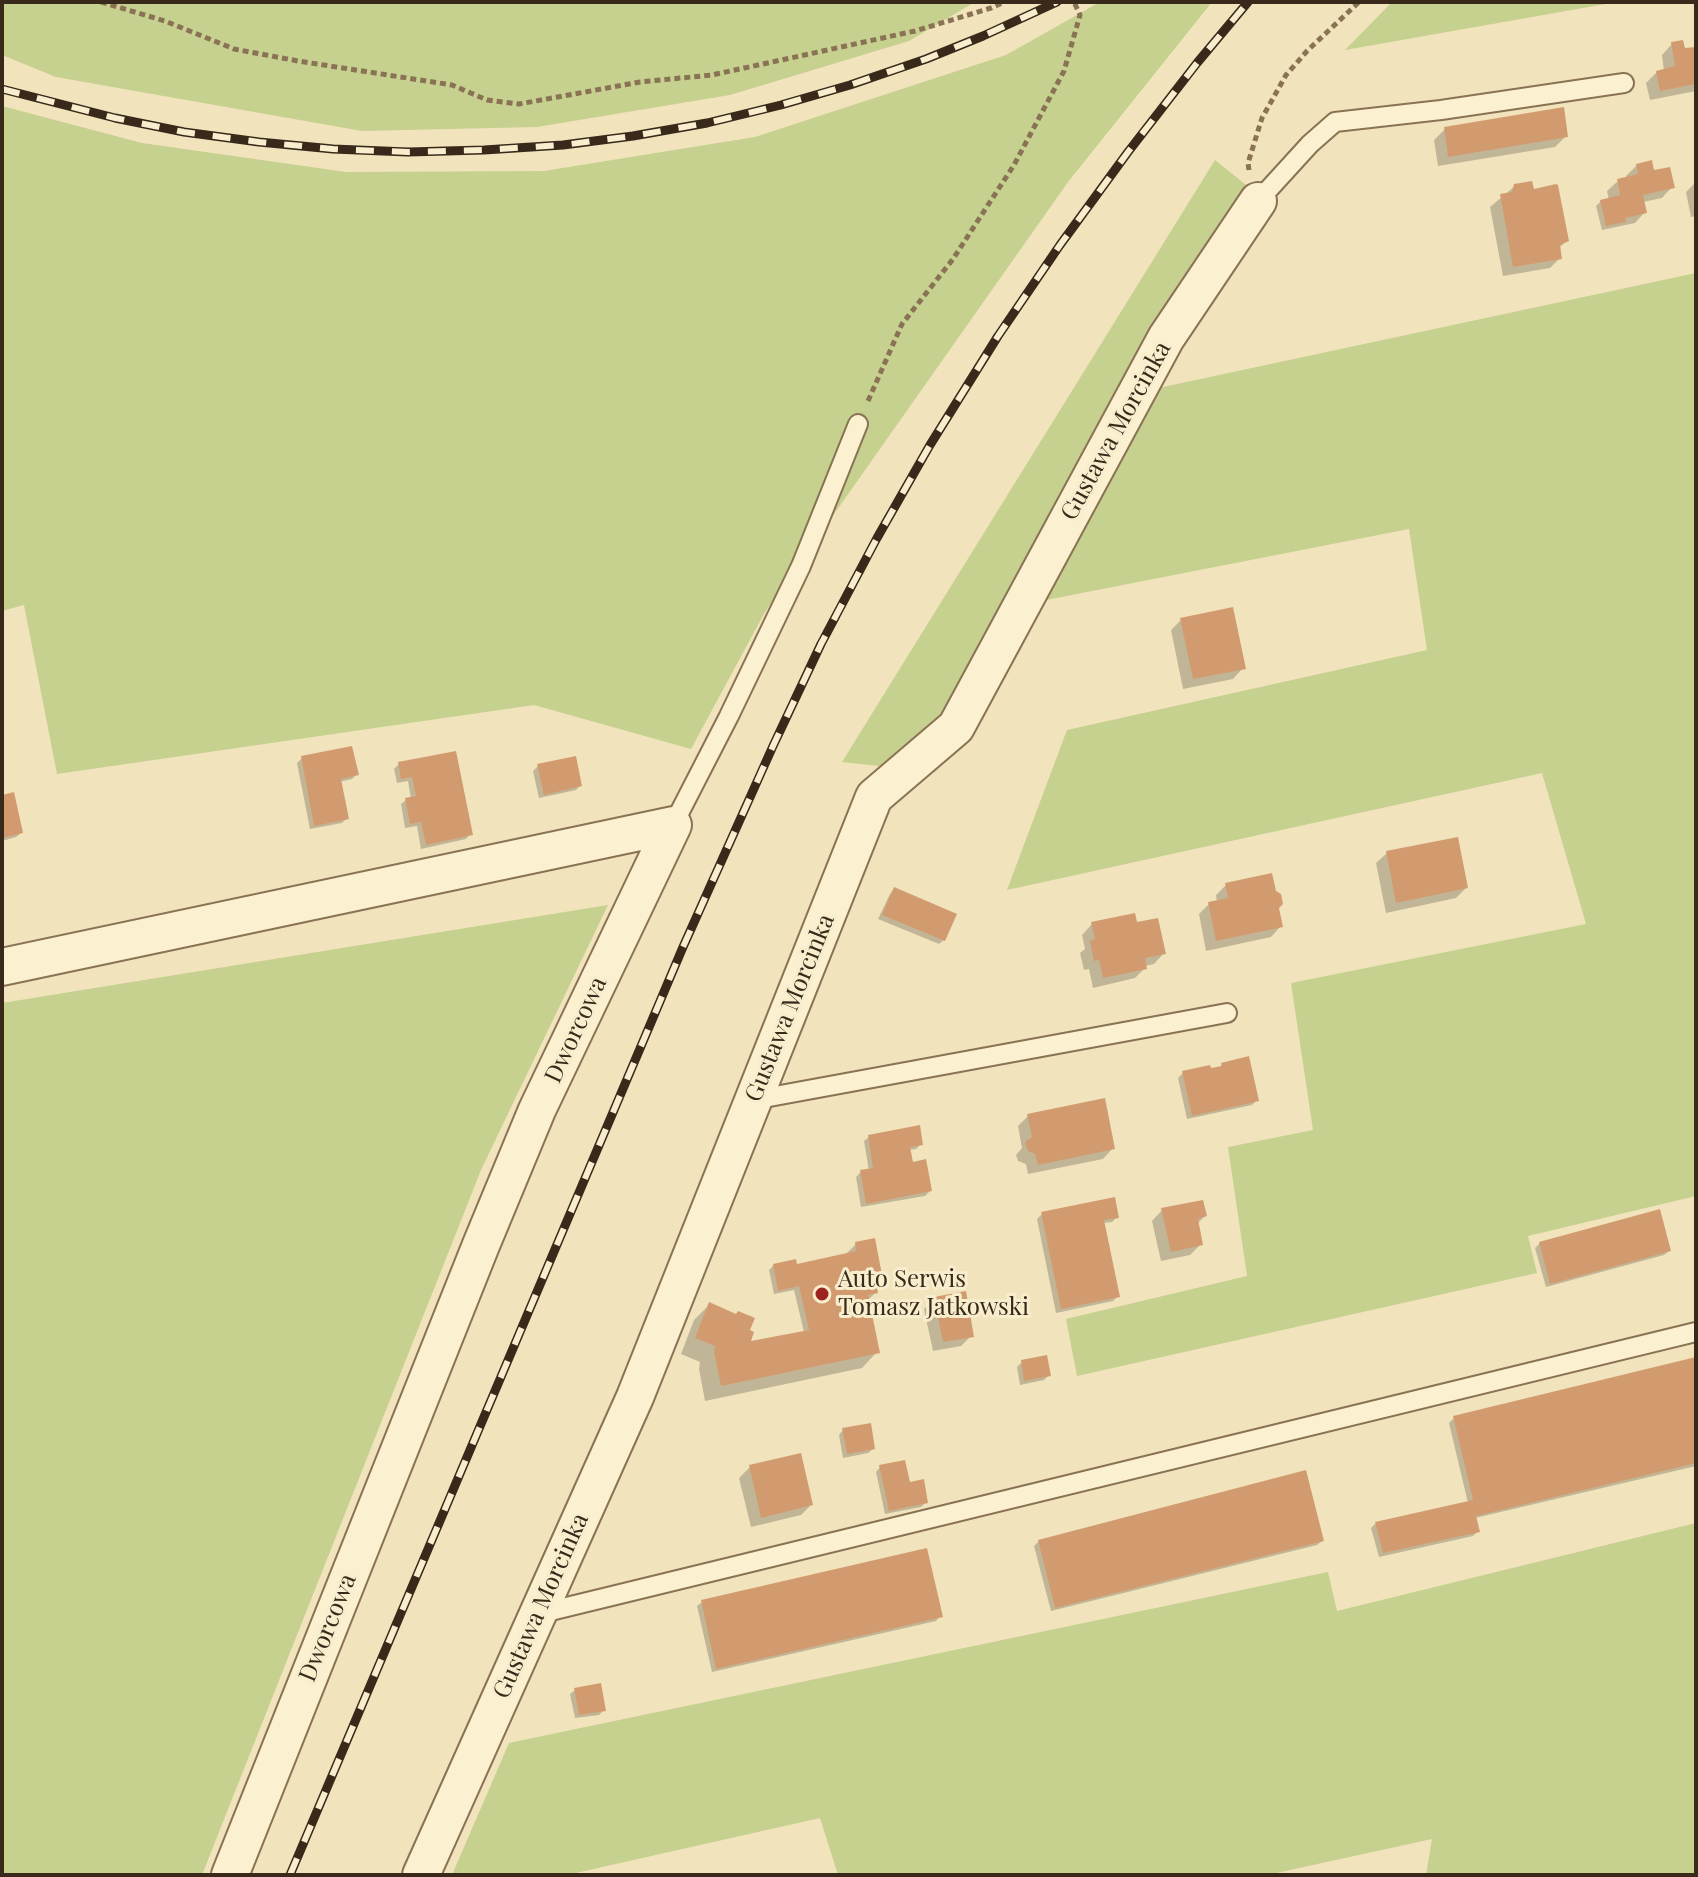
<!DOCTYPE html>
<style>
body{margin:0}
#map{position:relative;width:1698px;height:1877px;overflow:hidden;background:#f1e3bc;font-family:"Playfair Display",serif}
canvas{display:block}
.frame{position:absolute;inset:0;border:4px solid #38291a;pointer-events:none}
</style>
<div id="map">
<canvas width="1698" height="1877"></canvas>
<div class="frame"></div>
</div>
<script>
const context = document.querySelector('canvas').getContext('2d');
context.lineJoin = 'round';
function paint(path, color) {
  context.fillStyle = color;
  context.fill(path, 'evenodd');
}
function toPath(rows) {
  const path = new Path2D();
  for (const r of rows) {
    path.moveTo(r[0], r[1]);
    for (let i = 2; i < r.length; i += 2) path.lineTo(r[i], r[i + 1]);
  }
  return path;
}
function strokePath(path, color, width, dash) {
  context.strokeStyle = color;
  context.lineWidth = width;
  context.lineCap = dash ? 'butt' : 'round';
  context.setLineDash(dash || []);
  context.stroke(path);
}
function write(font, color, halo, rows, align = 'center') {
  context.font = font + ' "Playfair Display",serif';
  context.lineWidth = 6;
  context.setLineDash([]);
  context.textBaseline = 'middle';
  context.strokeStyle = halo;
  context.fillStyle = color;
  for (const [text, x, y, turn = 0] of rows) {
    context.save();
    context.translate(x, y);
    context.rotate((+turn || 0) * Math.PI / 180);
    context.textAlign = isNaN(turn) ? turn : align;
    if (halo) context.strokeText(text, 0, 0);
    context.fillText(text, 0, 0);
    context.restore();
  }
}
paint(toPath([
 [2,2,975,2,909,41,730,95,537,127,362,131,56,77,2,55],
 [1100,2,1212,2,1068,182,765,612,691,749,534,705,57,774,24,605,2,611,2,106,142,143,346,172,544,171,755,137,1006,55],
 [1392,2,1617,2,1345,50],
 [1215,160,1271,205,1149,390,1696,273,1696,1196,1528,1236,1537,1273,1077,1376,1066,1319,1247,1276,1228,1147,1313,1130,1291,983,1586,924,1542,773,1007,890,1067,730,1427,650,1409,529,1041,601,968,732,935,772,842,762],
 [608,905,481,1170,202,1875,2,1875,2,1003],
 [1696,1523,1696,1875,1426,1875,1432,1839,1267,1875,838,1875,820,1818,567,1875,452,1875,509,1743,1328,1572,1337,1611]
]), '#c6d08f');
paint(toPath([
 [1672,44,1684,50,1696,49,1696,91,1650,100,1646,83,1657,72,1664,71,1662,55],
 [1445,129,1566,136,1555,147,1438,166,1434,140],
 [1637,165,1653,173,1672,187,1662,198,1643,202,1645,212,1635,223,1602,230,1596,206,1601,201,1609,200,1607,191,1618,181,1627,178,1626,176],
 [1696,182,1696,216,1691,217,1686,192],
 [1515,186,1533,191,1567,240,1558,249,1560,258,1550,268,1503,276,1490,207],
 [1181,620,1243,668,1233,679,1183,689,1171,630],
 [455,753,470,834,466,839,421,849,417,826,405,828,401,804,406,800,411,799,408,781,397,783,394,769,399,764],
 [302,758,356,775,352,779,339,782,346,819,342,823,310,829,297,763],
 [538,766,580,786,576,790,539,798,533,771],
 [2,797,21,833,16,837,2,841],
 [1387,853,1466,888,1456,898,1386,913,1376,863],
 [1226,885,1277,908,1281,926,1271,937,1206,951,1199,914,1209,904,1217,902,1216,895],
 [894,889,944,940,939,944,878,919,890,894],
 [1092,924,1136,925,1164,953,1154,964,1145,966,1145,968,1135,978,1093,988,1089,969,1084,970,1080,953,1085,949,1082,935],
 [1222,1064,1257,1100,1252,1105,1187,1119,1178,1078,1183,1073,1218,1069],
 [1028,1116,1113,1148,1103,1159,1028,1174,1026,1164,1018,1161,1016,1155,1022,1148,1018,1126],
 [869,1137,921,1144,916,1149,909,1150,912,1164,930,1191,925,1196,861,1207,856,1177,861,1172,869,1171,864,1141],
 [1162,1210,1205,1216,1197,1224,1201,1244,1190,1255,1161,1261,1152,1221],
 [1042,1214,1117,1217,1112,1222,1103,1223,1118,1296,1113,1301,1056,1313,1037,1219],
 [1540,1243,1669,1251,1664,1255,1546,1287,1535,1248],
 [856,1244,880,1274,873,1280,876,1292,867,1301,877,1352,862,1368,705,1401,699,1369,700,1362,681,1354,694,1320,710,1304,747,1332,749,1344,804,1332,794,1290,774,1294,769,1270,773,1266,795,1266,845,1255],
 [935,1299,971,1336,961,1346,933,1351,924,1309],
 [1696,1360,1696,1466,1475,1518,1478,1531,1473,1536,1379,1557,1371,1528,1376,1523,1468,1503,1449,1423,1454,1418],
 [1022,1362,1049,1375,1044,1380,1020,1385,1017,1367],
 [843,1430,873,1449,868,1453,843,1458,839,1435],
 [750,1467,811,1505,801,1515,751,1527,739,1478],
 [880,1467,926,1502,921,1507,885,1514,876,1472],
 [1039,1541,1322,1541,1317,1545,1051,1611,1034,1546],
 [702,1602,940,1616,936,1621,712,1672,697,1606],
 [575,1690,604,1710,599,1715,575,1718,570,1694]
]), '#0003');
paint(toPath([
 [1683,40,1685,48,1696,47,1696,84,1660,91,1656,71,1675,66,1671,42],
 [1564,107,1568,137,1448,157,1444,127],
 [1652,160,1654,170,1670,167,1675,188,1643,195,1647,213,1625,218,1626,222,1606,226,1600,200,1620,195,1617,179,1638,174,1636,164],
 [1532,181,1534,189,1556,184,1558,185,1569,241,1560,245,1562,259,1513,267,1500,194,1512,192,1514,184],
 [1233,607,1246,669,1193,679,1180,618],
 [352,746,359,775,341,779,349,819,314,826,301,756],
 [456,751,473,835,426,845,421,822,410,824,405,798,416,796,412,777,401,779,398,762],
 [576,756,582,786,544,795,537,764],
 [14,792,23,833,2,838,2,795],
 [1458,837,1468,888,1396,903,1386,851],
 [1272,873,1276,891,1281,894,1283,904,1279,908,1283,927,1216,941,1208,902,1228,898,1225,883],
 [894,887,957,914,945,941,882,915],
 [1135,913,1137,922,1158,918,1166,954,1145,958,1147,969,1103,978,1099,960,1094,961,1090,941,1095,939,1091,922],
 [1249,1056,1259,1101,1192,1116,1182,1071,1210,1065,1211,1068,1222,1066,1221,1063],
 [1105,1098,1115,1149,1038,1165,1035,1154,1028,1151,1025,1142,1032,1137,1027,1114],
 [920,1125,923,1145,910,1147,913,1162,926,1159,932,1191,866,1204,860,1170,873,1168,868,1135],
 [1115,1197,1119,1218,1104,1220,1120,1297,1061,1309,1041,1212],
 [1203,1200,1207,1216,1198,1219,1203,1245,1171,1252,1161,1208],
 [1660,1209,1671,1251,1550,1284,1539,1242],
 [875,1238,882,1275,875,1276,878,1293,868,1295,880,1353,721,1386,714,1352,715,1346,695,1338,709,1302,736,1314,738,1311,755,1318,750,1330,754,1332,751,1341,809,1330,799,1286,778,1291,773,1264,796,1259,797,1264,856,1251,855,1242],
 [966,1291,974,1337,943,1342,934,1297],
 [1047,1355,1051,1376,1024,1381,1021,1360],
 [1696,1357,1696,1463,1476,1516,1480,1532,1383,1553,1375,1522,1473,1500,1453,1416],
 [871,1423,875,1449,847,1454,842,1428],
 [801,1453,813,1505,761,1518,749,1465],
 [905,1460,910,1482,924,1479,928,1503,889,1511,879,1465],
 [1306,1470,1324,1541,1055,1608,1038,1540],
 [927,1548,943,1617,716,1669,701,1600],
 [601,1683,606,1711,579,1715,574,1688]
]), '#d29b6f');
const service = toPath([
 [1258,201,1310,144,1335,122,1441,110,1624,83],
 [673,825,729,716,801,566,858,424],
 [753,1100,1227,1013],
 [538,1614,1696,1332]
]);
const minor = toPath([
 [2,967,673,825,537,1110,481,1245,230,1875],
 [421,1875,635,1397,874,797,956,727,1166,338,1258,201]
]);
strokePath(service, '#8a7254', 22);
strokePath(minor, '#8a7254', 40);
strokePath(toPath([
 [101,2,165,21,234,49,298,61,452,85,487,100,519,104,640,82,712,75,915,31,991,8,1004,2],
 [1249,170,1248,163,1262,118,1286,75,1307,51,1359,2],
 [868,401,902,324,953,259,1014,165,1064,71,1080,15,1074,2]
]), '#8a7254', 5, [6, 4]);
strokePath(service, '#fbf0d0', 18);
strokePath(minor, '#fbf0d0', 36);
const rail = toPath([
 [2,89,115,118,184,132,259,142,333,149,408,152,484,150,563,145,633,136,707,123,781,105,850,85,926,59,983,36,1057,2],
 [290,1875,683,947,773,746,821,644,877,538,930,445,998,336,1060,245,1128,152,1197,63,1248,2]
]);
strokePath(rail, '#38291a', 9);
strokePath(rail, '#f8edcc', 6, [18]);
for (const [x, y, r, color] of [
 [822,1294,8,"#9d2320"]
]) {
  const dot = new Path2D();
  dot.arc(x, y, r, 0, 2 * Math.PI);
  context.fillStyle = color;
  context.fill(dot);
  strokePath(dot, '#f8edcc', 3);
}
write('24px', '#38291a', '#f8edcc', [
 ["Gustawa Morcinka",1116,431,-61],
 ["Gustawa Morcinka",790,1008,-68],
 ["Dworcowa",576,1030,-65],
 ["Gustawa Morcinka",541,1606,-66],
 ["Dworcowa",328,1628,-68]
]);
write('24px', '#38291a', '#f8edcc', [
 ["Auto Serwis",838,1280],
 ["Tomasz Jatkowski",838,1308]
], 'left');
</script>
